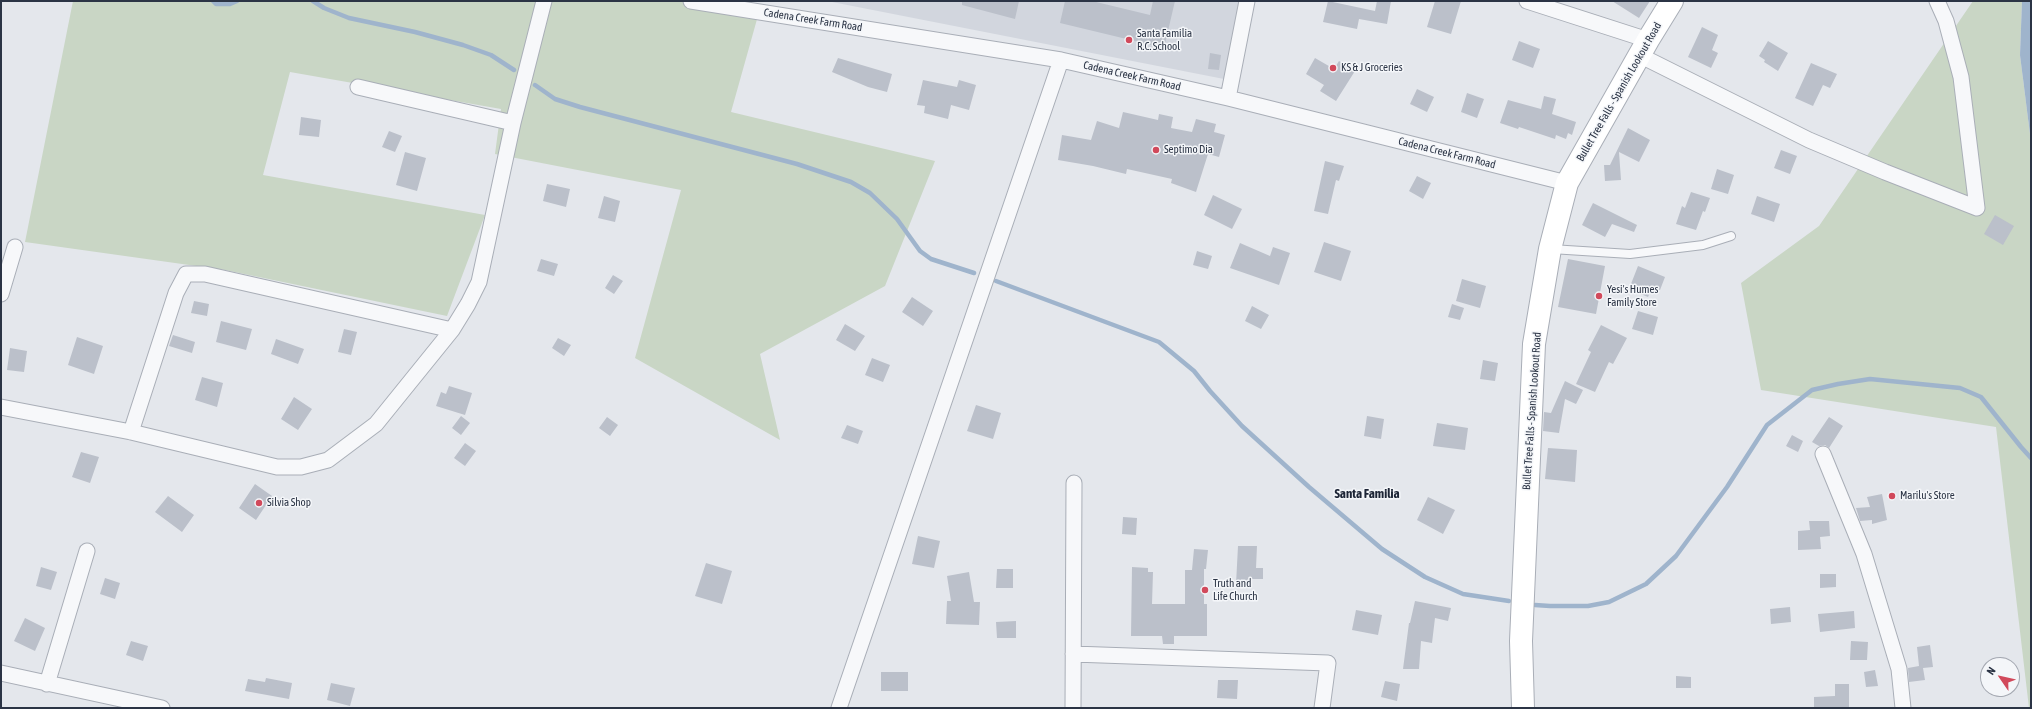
<!DOCTYPE html>
<style>
body{margin:0}
#map{position:relative;width:2032px;height:709px;overflow:hidden;background:#e4e7ec;font-family:"Asap Condensed",sans-serif}
canvas{display:block}
.frame{position:absolute;inset:0;border:2px solid #2b3445;pointer-events:none}
.north{position:absolute;left:1980px;top:657px;width:40px;height:40px;box-sizing:border-box;background:#f4f6f9;border:1px solid #a4a8b1;border-radius:50%;rotate:304deg;font-size:11px;font-weight:700;line-height:16px;text-align:center;color:#2b3445}
.north::after{content:'';display:block;margin:auto;width:14px;height:18px;background:#d1495b;clip-path:polygon(50% 0,100% 100%,50% 72%,0 100%)}
</style>
<div id="map">
<canvas width="2032" height="709"></canvas>
<div class="frame"></div>
<div class="north">N</div>
</div>
<script>
const context = document.querySelector('canvas').getContext('2d');
context.lineJoin = 'round';
function paint(path, color) {
  context.fillStyle = color;
  context.fill(path, 'evenodd');
}
function toPath(rows) {
  const path = new Path2D();
  for (const r of rows) {
    path.moveTo(r[0], r[1]);
    for (let i = 2; i < r.length; i += 2) path.lineTo(r[i], r[i + 1]);
  }
  return path;
}
function strokePath(path, color, width, dash) {
  context.strokeStyle = color;
  context.lineWidth = width;
  context.lineCap = dash ? 'butt' : 'round';
  context.setLineDash(dash || []);
  context.stroke(path);
}
function write(font, color, halo, rows, align = 'center') {
  context.font = font + ' "Asap Condensed",sans-serif';
  context.lineWidth = 3;
  context.setLineDash([]);
  context.textBaseline = 'middle';
  context.strokeStyle = halo;
  context.fillStyle = color;
  for (const [text, x, y, turn = 0] of rows) {
    context.save();
    context.translate(x, y);
    context.rotate((+turn || 0) * Math.PI / 180);
    context.textAlign = isNaN(turn) ? turn : align;
    if (halo) context.strokeText(text, 0, 0);
    context.fillText(text, 0, 0);
    context.restore();
  }
}
paint(toPath([
 [827,1,1240,1,1224,79]
]), '#d2d6de');
paint(toPath([
 [73,1,742,1,761,5,731,112,935,161,885,286,760,354,780,440,635,358,681,190,495,154,501,109,290,72,263,175,485,215,447,316,225,270,25,242],
 [1973,1,2022,1,2020,55,2031,142,2031,708,2029,708,1996,427,1761,390,1741,283,1819,226]
]), '#c9d6c5');
paint(toPath([
 [2022,1,2031,1,2031,142,2020,55]
]), '#9fb4cc');
strokePath(toPath([
 [213,1,216,4,230,4,237,1],
 [313,1,324,8,349,18,415,32,463,45,491,55,514,70],
 [535,85,555,99,580,107,797,164,851,182,870,193,897,219,920,251,931,259,974,273],
 [996,281,1159,342,1194,371,1210,391,1242,426,1309,487,1382,549,1425,577,1463,594,1509,601],
 [1535,605,1550,606,1588,606,1609,602,1646,584,1676,556,1727,487,1767,425,1812,390,1838,384,1870,379,1960,388,1981,397,2021,447,2031,458]
]), '#9fb4cc', 4.5);
paint(toPath([
 [962,1,1019,1,1015,19,962,5],
 [1065,1,1092,1,1150,15,1153,1,1175,1,1164,48,1060,23],
 [1328,1,1375,11,1377,1,1391,1,1387,24,1359,19,1357,29,1323,22],
 [1435,1,1461,1,1451,34,1427,27],
 [1612,1,1650,1,1639,18],
 [1702,27,1718,35,1712,50,1718,53,1711,68,1688,57],
 [1519,41,1540,49,1533,68,1512,60],
 [1768,41,1788,53,1778,71,1764,62,1765,60,1759,56],
 [1210,53,1221,55,1219,70,1208,69],
 [838,58,892,74,887,92,868,87,832,72],
 [1315,58,1334,69,1339,61,1355,71,1336,101,1320,91,1324,85,1306,74],
 [1811,63,1837,74,1830,88,1823,85,1813,106,1795,98],
 [923,80,957,87,959,80,976,85,969,110,951,105,948,119,924,113,925,106,917,105],
 [1417,89,1434,97,1427,112,1410,104],
 [1467,93,1484,99,1477,118,1461,112],
 [1544,96,1556,99,1552,114,1576,122,1572,135,1568,133,1566,139,1556,135,1555,139,1519,127,1518,129,1500,123,1508,100,1541,109],
 [1123,112,1158,120,1159,114,1173,117,1171,128,1192,132,1196,119,1216,124,1214,132,1225,135,1219,157,1208,154,1196,192,1171,183,1172,179,1127,169,1126,174,1093,166,1058,160,1062,135,1091,140,1097,121,1119,128],
 [301,117,321,120,319,137,299,135],
 [1628,128,1650,140,1639,162,1619,152,1621,180,1605,181,1604,165,1610,165],
 [389,131,402,136,395,152,382,147],
 [1781,150,1797,156,1790,174,1774,168],
 [405,152,426,158,417,191,396,185],
 [1325,161,1344,166,1339,181,1336,180,1328,214,1314,211],
 [1717,169,1734,175,1728,194,1711,189],
 [1417,176,1431,183,1423,199,1409,191],
 [547,184,570,189,566,207,543,201],
 [1691,192,1710,198,1705,212,1703,211,1696,230,1676,224,1682,206,1685,208],
 [1213,195,1242,209,1232,229,1204,215],
 [604,196,620,201,615,222,598,218],
 [1757,196,1780,204,1774,222,1751,214],
 [1593,203,1637,225,1634,232,1612,224,1605,237,1582,225],
 [1995,215,2014,226,2003,245,1984,234],
 [1324,242,1351,251,1341,281,1314,272],
 [1240,243,1270,256,1273,247,1290,253,1279,285,1230,268],
 [1197,251,1212,256,1208,269,1193,265],
 [541,259,558,264,554,276,537,271],
 [1568,259,1605,266,1596,314,1558,307],
 [1638,266,1665,277,1660,290,1652,287,1648,297,1629,289],
 [613,275,623,281,614,294,605,288],
 [1462,279,1486,286,1480,308,1456,301],
 [912,297,933,311,923,326,902,312],
 [194,301,209,304,207,316,191,313],
 [1452,304,1464,308,1460,320,1448,317],
 [1252,306,1269,315,1261,329,1245,321],
 [1638,311,1658,317,1653,335,1632,329],
 [221,321,252,329,246,350,216,342],
 [845,324,865,336,855,351,836,340],
 [1601,325,1627,338,1613,364,1609,362,1595,392,1576,384,1591,352,1588,350],
 [344,329,357,332,351,355,338,352],
 [173,335,195,342,192,353,169,346],
 [77,337,103,346,94,374,68,365],
 [558,338,571,345,564,356,552,348],
 [276,339,304,349,298,364,271,354],
 [10,348,27,351,24,372,7,370],
 [872,358,890,365,883,382,865,375],
 [1483,360,1498,363,1495,381,1480,379],
 [202,377,223,383,217,407,195,400],
 [1565,381,1583,390,1576,404,1565,399,1559,433,1543,431,1544,412,1551,413],
 [449,386,472,393,465,415,436,406,441,392,446,394],
 [294,397,312,409,298,430,281,419],
 [976,405,1001,413,993,439,967,431],
 [461,416,470,423,461,435,452,428],
 [1367,416,1384,419,1381,439,1364,436],
 [607,417,618,425,610,436,599,428],
 [1829,417,1843,426,1829,448,1825,445,1819,446,1812,442],
 [1437,423,1468,428,1465,450,1433,446],
 [847,425,863,431,858,444,841,438],
 [1792,435,1803,441,1798,452,1786,446],
 [465,443,476,451,465,466,454,458],
 [1548,448,1577,450,1575,482,1545,479],
 [81,452,99,457,90,483,72,477],
 [255,484,272,496,256,520,239,508],
 [1882,494,1887,520,1872,524,1872,520,1860,521,1856,508,1870,507,1867,497],
 [168,496,194,515,182,532,155,512],
 [1428,497,1455,510,1443,534,1417,520],
 [1123,517,1137,518,1136,535,1122,534],
 [1809,521,1829,521,1830,536,1820,537,1821,549,1798,550,1798,531,1810,530],
 [918,536,940,541,934,568,912,564],
 [1238,546,1257,546,1256,568,1263,568,1263,579,1249,579,1249,584,1236,584],
 [1194,549,1208,550,1206,569,1204,569,1204,604,1207,604,1207,636,1174,636,1174,644,1163,644,1162,636,1131,636,1132,567,1148,568,1148,572,1153,572,1152,604,1185,604,1185,570,1192,570],
 [706,563,732,571,722,604,695,596],
 [41,567,57,572,51,590,36,586],
 [997,569,1013,569,1013,588,996,588],
 [969,572,974,602,980,602,979,625,946,624,947,601,951,601,947,576],
 [1820,574,1836,574,1836,587,1820,588],
 [105,578,120,583,115,599,100,594],
 [1415,601,1451,608,1448,621,1435,618,1432,643,1421,641,1419,669,1403,669,1409,623,1410,623],
 [1790,607,1791,622,1771,624,1770,609],
 [1356,610,1382,615,1378,635,1352,630],
 [1854,611,1855,628,1820,632,1818,614],
 [25,618,45,628,35,651,14,641],
 [1016,621,1016,638,997,638,996,622],
 [131,641,148,646,143,661,126,655],
 [1851,641,1868,642,1867,660,1850,660],
 [1930,645,1933,667,1923,668,1925,680,1909,682,1908,668,1919,666,1917,647],
 [1875,670,1878,686,1866,687,1864,672],
 [881,672,908,672,908,691,881,691],
 [1676,676,1691,677,1691,688,1676,688],
 [266,678,292,683,289,699,245,691,248,679,265,682],
 [1218,680,1238,680,1237,699,1217,698],
 [1385,681,1400,684,1397,701,1381,697],
 [331,683,355,688,350,706,327,700],
 [1835,684,1849,684,1849,708,1814,708,1814,697,1835,696]
]), '#bbc0ca');
const lane = toPath([
 [1551,249,1630,254,1703,245,1731,236]
]);
const street = toPath([
 [691,1,1061,60,1228,98,1567,183],
 [1527,1,1648,40],
 [1639,55,1809,140,1885,172,1977,208,1961,77,1946,21,1937,1],
 [358,87,513,123],
 [1228,98,1247,1],
 [1,294,15,247],
 [1,407,131,432,277,467,301,467,328,460,376,424,452,330,468,304,479,282,513,123,544,1],
 [131,432,176,293,186,274,205,274,452,330],
 [1823,454,1864,554,1899,669,1903,708],
 [1073,654,1328,663,1322,708],
 [1,673,162,708],
 [47,684,87,551],
 [839,708,1061,60],
 [1073,708,1074,483]
]);
const secondary = toPath([
 [1523,708,1521,641,1534,344,1550,249,1567,183,1648,40,1672,1]
]);
strokePath(lane, '#a9aeb7', 10);
strokePath(street, '#a9aeb7', 17);
strokePath(secondary, '#a9aeb7', 24);
strokePath(lane, '#f7f8fa', 8);
strokePath(street, '#f7f8fa', 15);
strokePath(secondary, '#fff', 22);
for (const [x, y, r, color] of [
 [1129,40,4,"#d1495b"],
 [1333,68,4,"#d1495b"],
 [1156,150,4,"#d1495b"],
 [1599,296,4,"#d1495b"],
 [1892,496,4,"#d1495b"],
 [259,503,4,"#d1495b"],
 [1205,590,4,"#d1495b"]
]) {
  const dot = new Path2D();
  dot.arc(x, y, r, 0, 2 * Math.PI);
  context.fillStyle = color;
  context.fill(dot);
  strokePath(dot, '#f4f6f9', 1.5);
}
write('11px', '#2b3445', '#f4f6f9', [
 ["Cadena Creek Farm Road",813,20,9],
 ["Cadena Creek Farm Road",1132,76,13],
 ["Bullet Tree Falls - Spanish Lookout Road",1619,92,-60],
 ["Cadena Creek Farm Road",1447,153,14],
 ["Bullet Tree Falls - Spanish Lookout Road",1532,411,-86]
]);
write('11px', '#2b3445', '#f4f6f9', [
 ["Santa Familia",1137,34],
 ["R.C. School",1137,47],
 ["KS & J Groceries",1341,68],
 ["Septimo Dia",1164,150],
 ["Yesi's Humes",1607,290],
 ["Family Store",1607,303],
 ["Marilu's Store",1900,496],
 ["Silvia Shop",267,503],
 ["Truth and",1213,584],
 ["Life Church",1213,597]
], 'left');
write('bold 13px', '#1d2536', '#f4f6f9', [
 ["Santa Familia",1367,494]
]);
</script>
